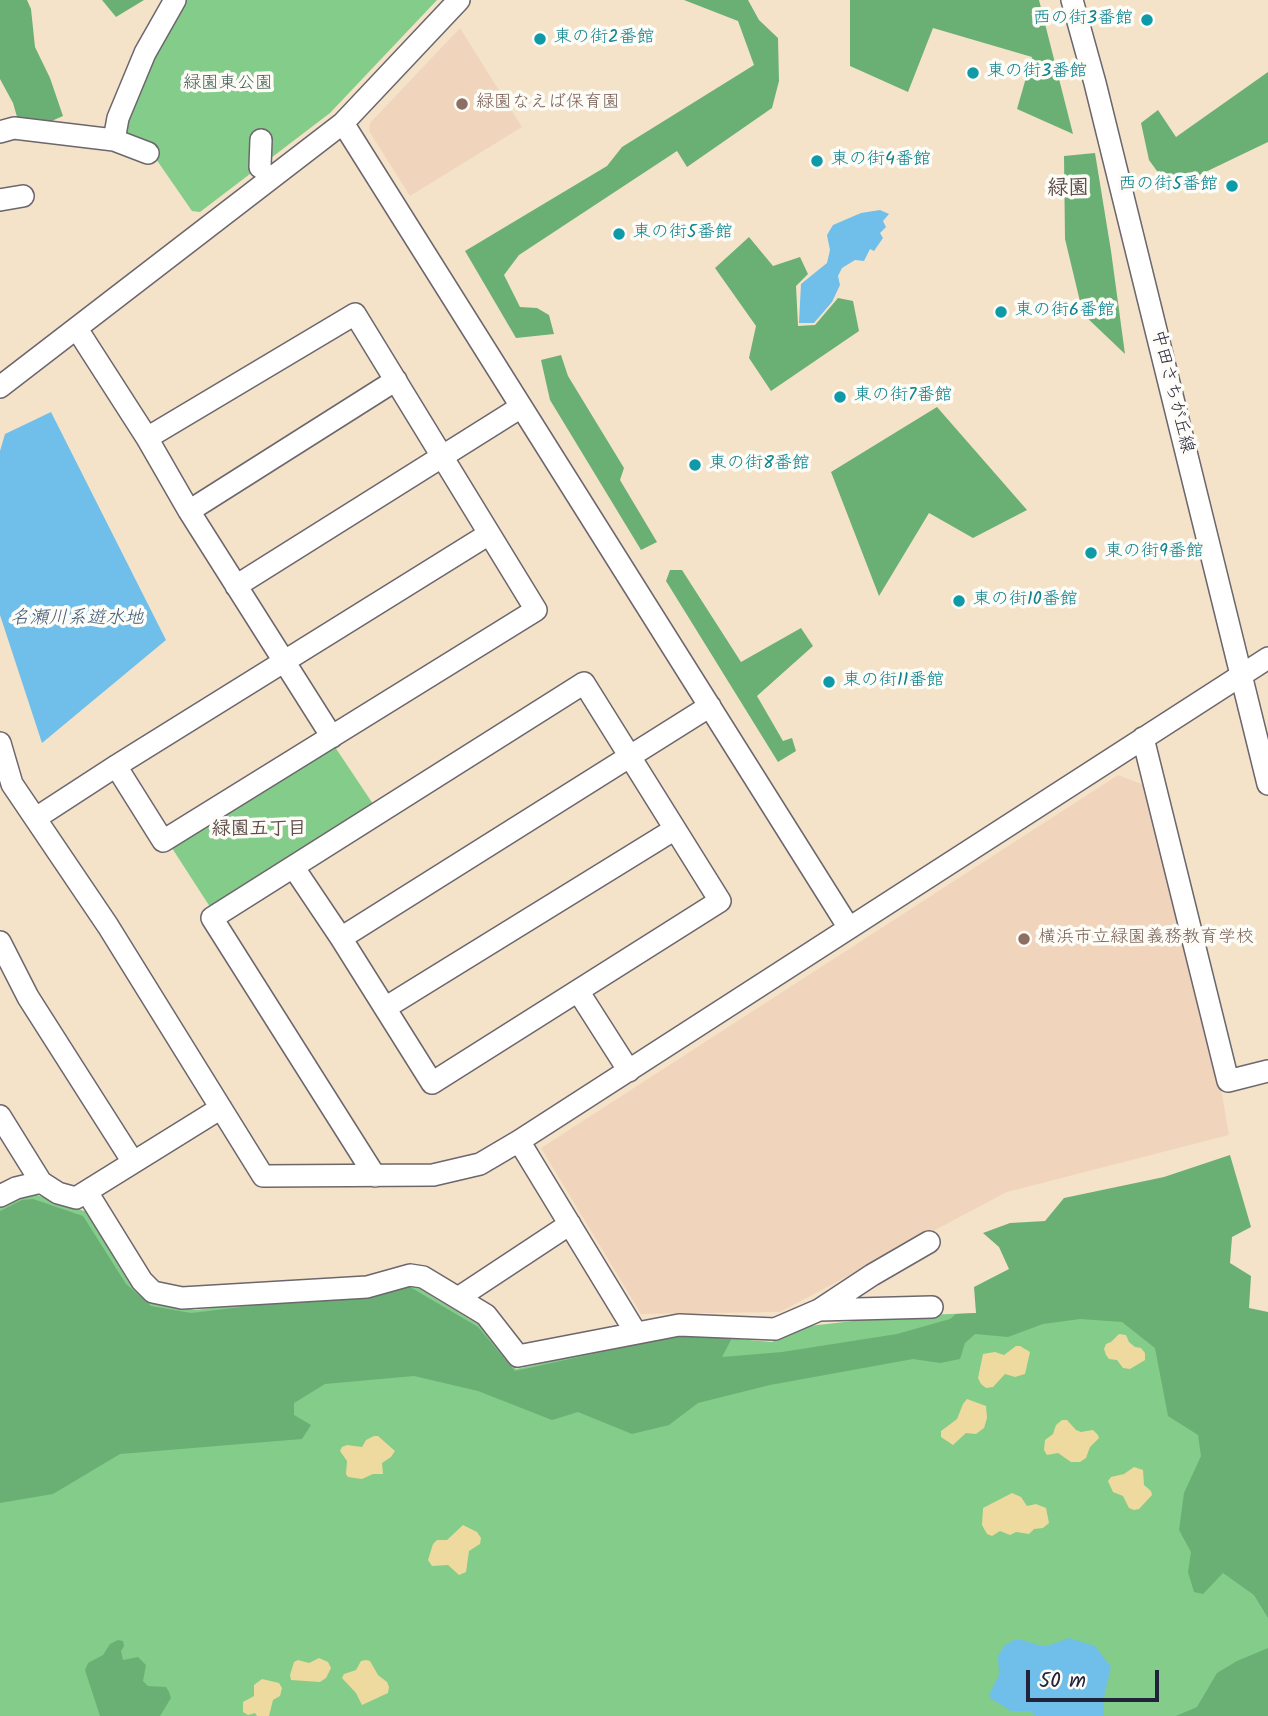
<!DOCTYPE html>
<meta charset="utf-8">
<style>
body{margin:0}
#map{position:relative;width:1268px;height:1716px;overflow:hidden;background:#f4e3c9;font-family:Kalam,sans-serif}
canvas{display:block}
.scale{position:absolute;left:1026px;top:1670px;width:133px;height:32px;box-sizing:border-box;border:4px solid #22223b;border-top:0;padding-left:9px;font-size:21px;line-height:24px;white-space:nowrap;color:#22223b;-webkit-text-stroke:5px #fdfcf7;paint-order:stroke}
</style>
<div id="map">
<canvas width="1268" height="1716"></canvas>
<div class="scale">50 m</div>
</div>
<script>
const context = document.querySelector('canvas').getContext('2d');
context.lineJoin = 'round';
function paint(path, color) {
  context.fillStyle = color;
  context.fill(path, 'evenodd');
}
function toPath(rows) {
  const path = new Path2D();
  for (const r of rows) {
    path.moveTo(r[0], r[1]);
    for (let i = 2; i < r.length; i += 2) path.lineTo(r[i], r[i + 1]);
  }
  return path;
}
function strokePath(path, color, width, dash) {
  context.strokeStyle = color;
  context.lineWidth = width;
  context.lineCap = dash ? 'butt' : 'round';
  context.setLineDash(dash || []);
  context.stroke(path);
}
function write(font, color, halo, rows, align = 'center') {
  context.font = font + ' Kalam,"Klee One",sans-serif';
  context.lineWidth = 7;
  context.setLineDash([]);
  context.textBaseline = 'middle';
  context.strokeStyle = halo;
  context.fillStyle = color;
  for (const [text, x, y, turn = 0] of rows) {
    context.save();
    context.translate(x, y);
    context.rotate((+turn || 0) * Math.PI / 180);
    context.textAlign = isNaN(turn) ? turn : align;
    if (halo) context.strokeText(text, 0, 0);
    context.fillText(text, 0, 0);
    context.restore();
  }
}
paint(toPath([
 [460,28,522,127,410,196,369,131,370,123],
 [1118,775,1142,784,1222,1094,1229,1135,1007,1192,780,1312,641,1314,541,1148]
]), '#f0d5bc');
paint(toPath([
 [179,0,437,0,330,113,200,212,192,211,147,146,124,134,145,61],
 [333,744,375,807,212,910,170,845],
 [34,1194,87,1212,128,1281,151,1302,195,1310,413,1285,481,1326,516,1369,678,1334,772,1342,800,1327,898,1316,977,1313,1268,1325,1268,1716,0,1716,0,1205,20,1195]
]), '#83cc89');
paint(toPath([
 [0,0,27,0,31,9,35,47,50,78,63,116,22,134,13,103,0,79],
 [102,0,144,0,116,17],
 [684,0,748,0,759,20,778,38,779,81,772,108,687,167,677,151,519,255,504,275,520,307,537,308,549,315,554,334,516,338,465,251,607,166,622,147,754,65,738,21],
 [850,0,1039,0,1073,134,1017,109,1032,57,933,28,908,92,850,66],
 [1268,72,1268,142,1170,189,1149,160,1141,123,1158,110,1176,137],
 [1095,153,1111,251,1125,354,1083,314,1065,239,1064,156],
 [749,237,773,266,800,257,808,274,796,286,798,326,815,325,838,298,853,301,859,331,771,391,749,358,756,326,715,268],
 [561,355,568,376,624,468,620,480,657,542,641,550,550,400,541,360],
 [937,407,1027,510,973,538,929,513,879,596,831,472],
 [670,570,682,570,741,662,801,628,813,646,757,696,783,741,792,738,796,751,778,762,666,581],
 [1230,1155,1251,1227,1232,1237,1230,1263,1251,1276,1249,1308,1268,1312,1268,1618,1254,1595,1223,1573,1203,1594,1194,1592,1188,1572,1191,1552,1179,1530,1184,1493,1201,1456,1198,1435,1168,1416,1155,1348,1122,1322,1080,1319,1043,1324,1008,1337,975,1334,965,1343,960,1359,940,1363,913,1359,770,1385,698,1403,669,1425,632,1434,578,1412,552,1420,478,1391,414,1376,325,1384,294,1403,294,1415,311,1425,302,1439,120,1454,53,1494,0,1503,0,1211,22,1200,33,1199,83,1216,126,1284,151,1306,191,1313,410,1287,478,1327,515,1371,679,1335,732,1338,722,1357,782,1352,897,1334,950,1319,956,1314,976,1313,974,1287,1009,1269,999,1247,983,1233,1010,1223,1045,1221,1064,1198,1164,1177],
 [118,1640,123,1641,124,1646,121,1651,123,1660,138,1657,146,1665,143,1681,148,1686,166,1687,169,1692,171,1698,160,1716,100,1716,85,1670,88,1663,103,1655,110,1644],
 [1268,1648,1268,1716,1176,1716,1197,1707,1217,1673,1237,1661]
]), '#6ab075');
paint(toPath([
 [1119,1334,1126,1335,1129,1342,1135,1347,1141,1348,1145,1353,1145,1360,1130,1369,1123,1368,1117,1360,1109,1359,1106,1355,1104,1349,1106,1344,1111,1342],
 [1016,1346,1020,1346,1030,1352,1025,1374,1015,1377,1005,1374,993,1387,986,1388,981,1384,978,1378,983,1354,995,1352,1004,1355],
 [967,1399,986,1406,987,1418,984,1428,976,1434,966,1433,953,1445,941,1437,941,1431,957,1419,963,1404],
 [1062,1420,1067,1420,1076,1430,1081,1432,1093,1430,1098,1435,1099,1438,1090,1447,1086,1458,1080,1462,1071,1462,1058,1453,1047,1455,1044,1450,1045,1440,1053,1434,1056,1425],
 [374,1436,378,1436,395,1451,391,1457,382,1463,383,1474,373,1474,362,1479,348,1477,346,1474,347,1461,340,1451,342,1447,347,1445,362,1447,366,1440],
 [1134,1467,1143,1470,1144,1485,1151,1491,1152,1495,1139,1509,1134,1510,1129,1508,1123,1496,1113,1492,1108,1481,1111,1477,1124,1474],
 [1012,1493,1021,1497,1027,1506,1036,1504,1046,1508,1049,1523,1043,1528,1034,1529,1029,1534,1016,1532,1010,1535,1000,1531,992,1536,987,1534,982,1525,983,1508],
 [463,1525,477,1532,481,1538,480,1544,469,1551,466,1572,459,1575,448,1565,432,1566,428,1560,433,1544,437,1540,447,1540],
 [319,1658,328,1662,331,1668,326,1678,320,1682,291,1680,290,1675,294,1662,298,1660,309,1663],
 [366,1660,370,1661,378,1675,387,1682,389,1687,388,1693,362,1705,356,1693,342,1678,344,1674,356,1670,361,1661],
 [262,1679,279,1683,282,1688,280,1696,273,1700,269,1716,257,1716,255,1713,248,1715,243,1712,243,1702,254,1696,254,1685]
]), '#eeda9e');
paint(toPath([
 [880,210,889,214,883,221,886,227,880,233,883,238,874,251,870,249,864,261,855,260,842,268,838,276,840,285,832,302,814,323,799,323,801,284,827,263,830,250,827,235,833,225,861,213],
 [51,412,166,640,42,743,0,615,0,451,5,434],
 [1069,1638,1095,1646,1111,1667,1104,1696,1104,1716,1036,1716,1030,1711,1011,1711,990,1698,990,1693,999,1675,998,1656,1004,1646,1014,1640,1022,1640,1042,1646,1050,1645]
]), '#6fbfea');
const minor = toPath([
 [1072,0,1095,83,1268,784],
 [343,123,849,928],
 [0,132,14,128,114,140,148,153],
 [114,140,118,118,145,53,175,0],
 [260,167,261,140],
 [0,200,23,196],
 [77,329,147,438,189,511,332,737],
 [0,387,343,123,459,0],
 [189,511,396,380],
 [236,586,521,407],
 [1143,738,1228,1081,1268,1071],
 [0,743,12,784,108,926,263,1176,433,1175,480,1164,519,1141,1268,658],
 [116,766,163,841,536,610,355,314,147,438],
 [36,818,116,766,489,534],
 [294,868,341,938,432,1083,720,901,584,683,212,918,375,1176],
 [341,938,710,706],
 [0,942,28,997,133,1162],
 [578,991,629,1071],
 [385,1008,675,829],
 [0,1116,41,1182,58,1193,76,1198,221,1108],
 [519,1141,636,1333],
 [87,1192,142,1281,153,1292,182,1298,367,1287,410,1275,423,1277,486,1315,518,1356,679,1325,775,1329,819,1310,872,1275,929,1242],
 [0,1196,16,1188,41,1182],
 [458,1298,570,1224],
 [819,1310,932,1307]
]);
strokePath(minor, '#6c666d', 24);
strokePath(minor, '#fff', 21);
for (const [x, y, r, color] of [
 [1147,20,7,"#0f9aa8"],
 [540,39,7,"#0f9aa8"],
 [973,73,7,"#0f9aa8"],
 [462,104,7,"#8d6e63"],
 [817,161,7,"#0f9aa8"],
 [1232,186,7,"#0f9aa8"],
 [619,234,7,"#0f9aa8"],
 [1001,312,7,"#0f9aa8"],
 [840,397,7,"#0f9aa8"],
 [695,465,7,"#0f9aa8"],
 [1091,553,7,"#0f9aa8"],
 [959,601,7,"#0f9aa8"],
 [829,682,7,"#0f9aa8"],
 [1024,939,7,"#8d6e63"]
]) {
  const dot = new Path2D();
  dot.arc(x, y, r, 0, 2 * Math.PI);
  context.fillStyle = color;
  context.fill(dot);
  strokePath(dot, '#fdfcf7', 2.5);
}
write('18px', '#0d838f', '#fdfcf7', [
 ["西の街3番館",1133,20,"right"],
 ["東の街2番館",554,39],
 ["東の街3番館",987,73],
 ["東の街4番館",831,161],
 ["西の街5番館",1218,186,"right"],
 ["東の街5番館",633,234],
 ["東の街6番館",1015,312],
 ["東の街7番館",854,397],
 ["東の街8番館",709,465],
 ["東の街9番館",1105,553],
 ["東の街10番館",973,601],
 ["東の街11番館",843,682]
], 'left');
write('18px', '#445e56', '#fdfcf7', [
 ["緑園東公園",228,85]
]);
write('18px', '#785e54', '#fdfcf7', [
 ["緑園なえば保育園",476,104],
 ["横浜市立緑園義務教育学校",1038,939]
], 'left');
write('18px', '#22223b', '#fdfcf7', [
 ["中田さちが丘線",1171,392,76]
]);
write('italic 19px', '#3d5978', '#fdfcf7', [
 ["名瀬川系遊水地",77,620]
]);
write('bold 19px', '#5d4c49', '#fdfcf7', [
 ["緑園五丁目",259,831]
]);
write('bold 21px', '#5d4c49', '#fdfcf7', [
 ["緑園",1068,190]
]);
</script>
